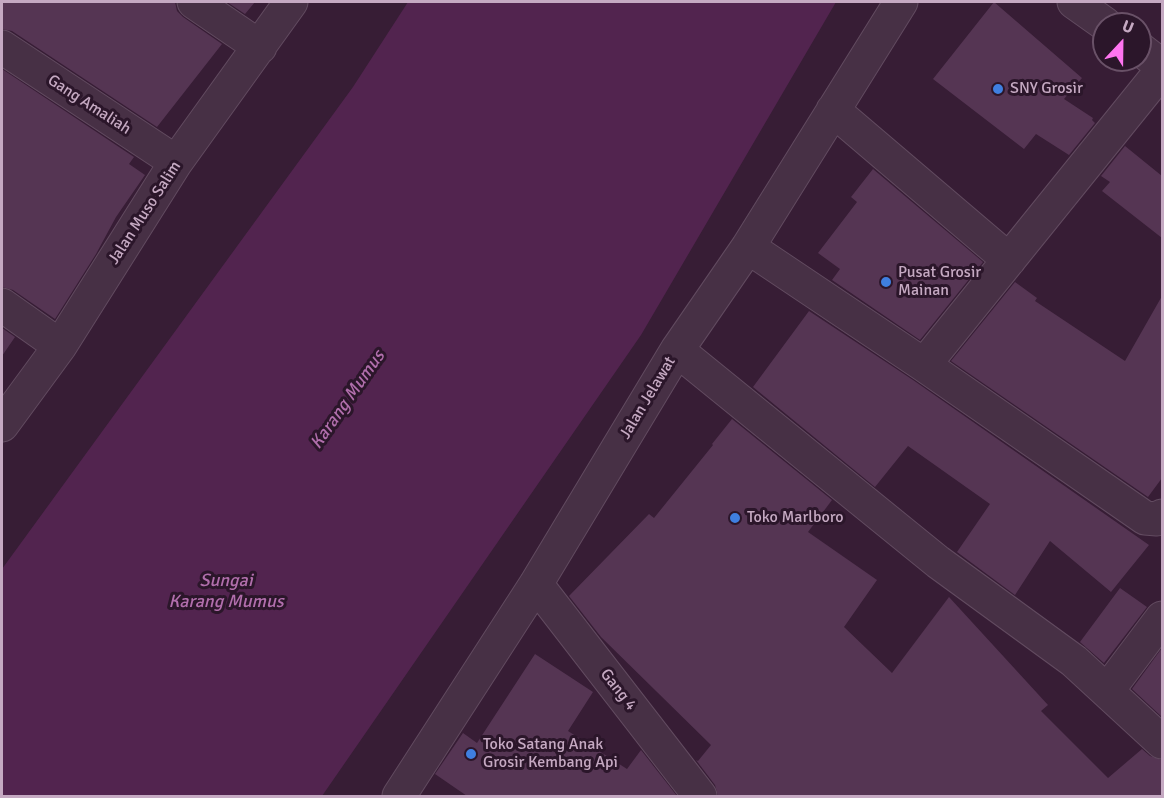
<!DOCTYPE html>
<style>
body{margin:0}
#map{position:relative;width:1164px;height:798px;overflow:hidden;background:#371d35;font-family:Signika,sans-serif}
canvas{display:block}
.frame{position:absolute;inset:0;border:3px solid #c5a9c2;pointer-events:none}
.north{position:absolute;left:1092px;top:12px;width:60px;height:60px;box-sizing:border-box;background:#2b162a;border:2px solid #695167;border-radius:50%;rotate:22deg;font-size:16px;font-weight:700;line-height:24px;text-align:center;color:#c5a9c2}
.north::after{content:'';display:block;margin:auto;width:21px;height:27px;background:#ff74f0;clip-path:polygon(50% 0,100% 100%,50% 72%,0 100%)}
</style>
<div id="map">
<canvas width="1164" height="798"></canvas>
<div class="frame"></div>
<div class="north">U</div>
</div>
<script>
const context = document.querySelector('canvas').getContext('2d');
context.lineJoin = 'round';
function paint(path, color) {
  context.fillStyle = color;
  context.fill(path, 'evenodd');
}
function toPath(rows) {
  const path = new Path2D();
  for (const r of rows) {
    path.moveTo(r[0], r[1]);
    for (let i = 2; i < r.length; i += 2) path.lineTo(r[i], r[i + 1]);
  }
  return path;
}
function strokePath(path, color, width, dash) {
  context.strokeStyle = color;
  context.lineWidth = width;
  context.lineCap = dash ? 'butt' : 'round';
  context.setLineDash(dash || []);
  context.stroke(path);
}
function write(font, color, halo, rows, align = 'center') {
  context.font = font + ' Signika,sans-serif';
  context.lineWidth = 6;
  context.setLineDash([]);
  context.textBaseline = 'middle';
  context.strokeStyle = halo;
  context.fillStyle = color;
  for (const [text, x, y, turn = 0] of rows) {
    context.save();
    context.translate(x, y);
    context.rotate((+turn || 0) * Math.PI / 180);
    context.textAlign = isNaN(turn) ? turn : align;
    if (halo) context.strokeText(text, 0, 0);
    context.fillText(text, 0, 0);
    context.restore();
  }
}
paint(toPath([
 [408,2,836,2,641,335,322,796,2,796,2,569,353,87]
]), '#52244f');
paint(toPath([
 [2,2,175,2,177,11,183,17,222,44,157,127,12,31,2,29],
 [227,2,255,2,245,14],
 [994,2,1082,78,1064,99,1093,118,1092,120,1095,123,1069,155,1036,134,1024,149,933,79],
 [2,69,134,157,129,164,145,175,116,217,96,254,55,319,13,290,2,287],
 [1125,146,1162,176,1162,238,1102,191,1110,182,1101,176],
 [873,169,983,262,920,340,832,280,840,269,818,253,857,202,851,197],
 [1015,282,1037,298,1035,301,1125,361,1162,296,1162,478,1148,497,951,361],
 [809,311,913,380,1149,545,1111,592,1050,541,1015,595,957,552,990,504,908,446,875,487,753,387],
 [2,328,15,337,2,356],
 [732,419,832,500,808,532,877,580,844,627,892,673,949,597,1048,705,1041,711,1108,778,1142,749,1150,756,1162,760,1162,796,718,796,715,785,696,760,698,761,711,745,601,637,569,596,649,514,654,518,713,445,712,444],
 [1120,588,1147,607,1104,663,1080,642],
 [1162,648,1162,717,1132,689],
 [535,654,593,692,568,731,627,769,641,750,677,796,467,796,435,774,463,733,477,743]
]), '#553553');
const minor = toPath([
 [194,2,260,47],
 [1074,2,1105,24],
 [2,47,176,162],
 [1140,49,1162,66],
 [833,110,1009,260],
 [748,247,924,365,1145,518,1157,519,1162,516],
 [2,305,60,346],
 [677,350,938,562,1074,661,1162,742],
 [924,365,1162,70],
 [2,425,60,346,176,162,291,2],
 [536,584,700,796],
 [1107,691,1162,618],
 [399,796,536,584,677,350,748,247,901,2]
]);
strokePath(minor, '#624b60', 35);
strokePath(minor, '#473045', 33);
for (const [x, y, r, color] of [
 [998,89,6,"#3f7fe0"],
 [886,282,6,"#3f7fe0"],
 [735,518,6,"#3f7fe0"],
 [471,754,6,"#3f7fe0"]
]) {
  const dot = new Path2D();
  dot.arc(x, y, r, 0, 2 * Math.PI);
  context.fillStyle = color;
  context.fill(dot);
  strokePath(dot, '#2b162a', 2);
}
write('16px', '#c5a9c2', '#2b162a', [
 ["SNY Grosir",1010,89],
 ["Pusat Grosir",898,273],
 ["Mainan",898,291],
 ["Toko Marlboro",747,518],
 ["Toko Satang Anak",483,745],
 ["Grosir Kembang Api",483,763]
], 'left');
write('16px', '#c5a9c2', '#2b162a', [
 ["Gang Amaliah",89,105,33],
 ["Jalan Muso Salim",145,213,-57],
 ["Jalan Jelawat",648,398,-59],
 ["Gang 4",618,690,52]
]);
write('italic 18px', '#b16eac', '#2b162a', [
 ["Karang Mumus",348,400,-55],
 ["Sungai",226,581],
 ["Karang Mumus",226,602]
]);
</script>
